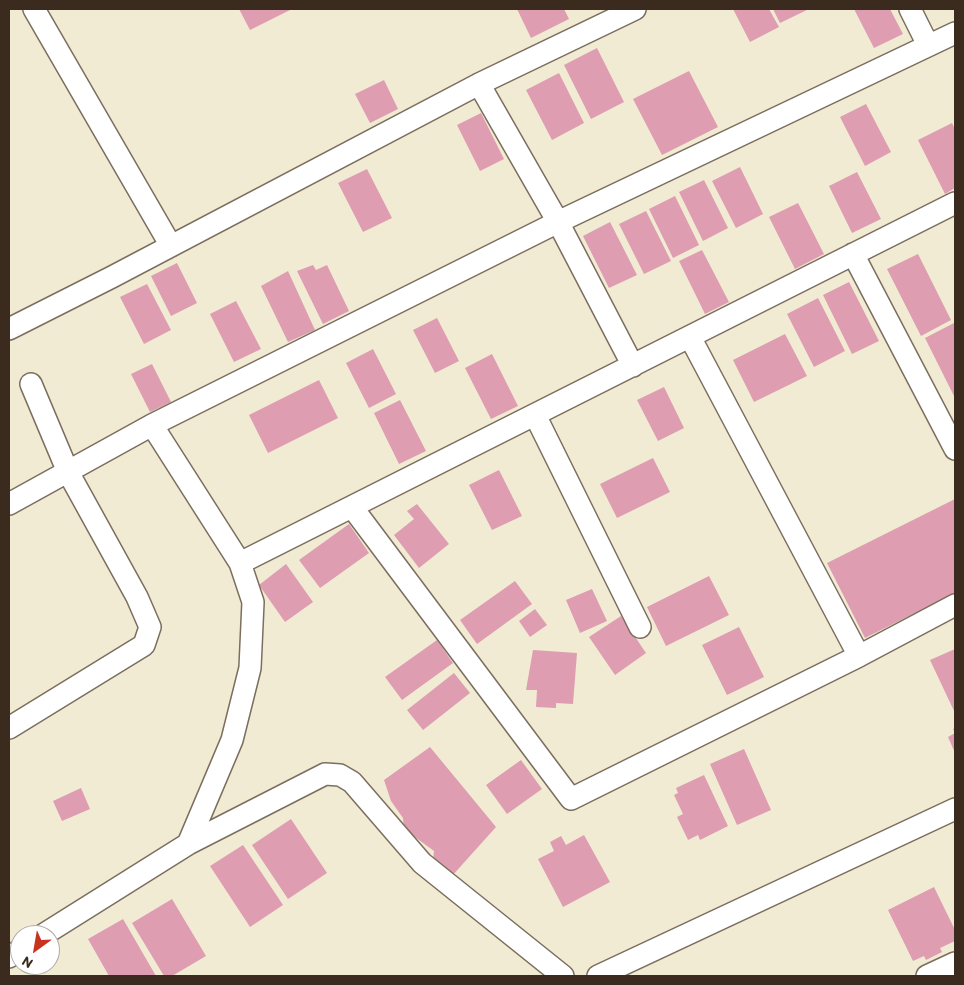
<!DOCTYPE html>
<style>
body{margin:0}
#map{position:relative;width:964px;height:985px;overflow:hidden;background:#f1ebd4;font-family:Itim,sans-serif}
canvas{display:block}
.frame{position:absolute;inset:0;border:10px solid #3b2a1e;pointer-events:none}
.north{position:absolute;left:10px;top:925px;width:50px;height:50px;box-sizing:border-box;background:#fff;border:1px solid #b1aaa5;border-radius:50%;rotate:212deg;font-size:14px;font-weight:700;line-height:20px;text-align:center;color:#3b2a1e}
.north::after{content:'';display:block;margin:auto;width:18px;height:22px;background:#c8321e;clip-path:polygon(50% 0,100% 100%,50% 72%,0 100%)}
</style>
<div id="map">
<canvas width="964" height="985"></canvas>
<div class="frame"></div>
<div class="north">N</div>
</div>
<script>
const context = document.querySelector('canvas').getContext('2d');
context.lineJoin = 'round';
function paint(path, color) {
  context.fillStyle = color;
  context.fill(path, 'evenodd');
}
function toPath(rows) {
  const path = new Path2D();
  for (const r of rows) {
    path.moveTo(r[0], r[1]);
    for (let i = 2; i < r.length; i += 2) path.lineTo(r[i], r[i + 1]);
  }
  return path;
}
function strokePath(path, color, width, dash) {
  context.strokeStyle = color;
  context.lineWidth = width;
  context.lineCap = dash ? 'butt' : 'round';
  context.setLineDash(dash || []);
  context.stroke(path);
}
paint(toPath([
 [239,9,292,9,250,30],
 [517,9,564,9,569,19,531,38],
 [733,9,769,9,779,27,750,42],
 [773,9,809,9,780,23],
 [854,9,890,9,903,34,874,48],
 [597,48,624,102,591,119,564,65],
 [689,71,718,127,662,155,633,99],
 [559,73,584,123,552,140,526,90],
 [384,80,398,109,370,123,355,94],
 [866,104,891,152,865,166,840,117],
 [481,113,504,159,480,171,457,125],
 [952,123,955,129,955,188,945,194,918,140],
 [740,167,763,214,736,228,712,181],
 [367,169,392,218,363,232,338,183],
 [857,172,881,219,852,233,829,186],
 [704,180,728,228,703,241,679,192],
 [675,196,699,245,673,258,649,209],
 [798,203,824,254,795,269,769,217],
 [646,211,671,261,644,274,619,224],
 [610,222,637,275,609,288,583,236],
 [702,250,729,302,705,314,679,261],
 [918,254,951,320,921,336,887,269],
 [177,263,197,303,171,316,151,276],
 [313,265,316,270,327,265,349,311,323,324,297,271],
 [288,271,315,330,288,342,261,286],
 [849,282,879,341,852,354,823,295],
 [147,284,171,330,144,344,120,297],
 [818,298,845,351,814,367,787,314],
 [236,301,261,349,234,362,210,314],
 [437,318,459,361,435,373,413,330],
 [954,323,955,326,955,398,925,338],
 [785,334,807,376,754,402,733,360],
 [373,349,396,394,369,408,346,363],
 [492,354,518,406,491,419,465,368],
 [152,364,171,402,150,412,131,374],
 [319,380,338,418,268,453,249,415],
 [664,387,684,428,658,441,637,400],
 [400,400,426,451,399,464,374,413],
 [653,458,670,492,617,518,600,484],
 [499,470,522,516,492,530,469,485],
 [955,499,955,593,865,638,827,563],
 [417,504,449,544,419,568,394,535,414,519,407,511],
 [349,524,369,553,320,588,299,560],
 [286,564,313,602,285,622,259,585],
 [709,576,729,615,666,646,647,607],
 [515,581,532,604,477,644,460,620],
 [592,589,607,621,580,633,566,600],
 [535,609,547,625,530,637,519,621],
 [621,616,646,653,615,675,589,637],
 [739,627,764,677,727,695,702,645],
 [437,640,453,663,402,700,385,677],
 [955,649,955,713,930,660],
 [533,650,577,653,573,704,556,703,556,708,536,707,537,690,526,690],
 [454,673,470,693,423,730,407,710],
 [955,728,955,753,948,737,955,733,953,729],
 [430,747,496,827,452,876,433,861,434,851,404,829,403,818,391,801,384,780],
 [744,749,771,810,737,825,710,764],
 [521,760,542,789,507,814,486,785],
 [704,775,728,826,700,840,698,835,688,840,677,817,683,814,674,795,678,793,676,788],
 [81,788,90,809,62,821,53,801],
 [291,819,327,873,288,899,252,845],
 [584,835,610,882,563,907,538,859,554,851,550,842,561,836,566,845],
 [243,845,283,905,250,927,210,866],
 [934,887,955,930,955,941,940,948,942,952,926,960,924,956,913,961,888,910],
 [172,899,206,956,172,976,164,976,132,923],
 [123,919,156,976,109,976,88,939]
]), '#de9db1');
const minor = toPath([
 [34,9,171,246],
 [910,9,928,45],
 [479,84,558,222,633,366],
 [853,254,955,449],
 [9,329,112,277,479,84,635,9],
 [690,337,859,656,955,605],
 [535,415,640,627],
 [152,425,558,222,955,33],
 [9,504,152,425,240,563],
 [352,507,571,799,859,656],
 [9,728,144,645,150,627,137,597,68,472,31,384],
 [188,844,325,774,340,775,352,782,422,863,563,976],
 [43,935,188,844,232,740,250,668,253,602,240,563,955,203],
 [9,957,20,950],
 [598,976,955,809],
 [927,976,955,963]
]);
strokePath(minor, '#7b6e5e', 24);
strokePath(minor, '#fff', 21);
</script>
